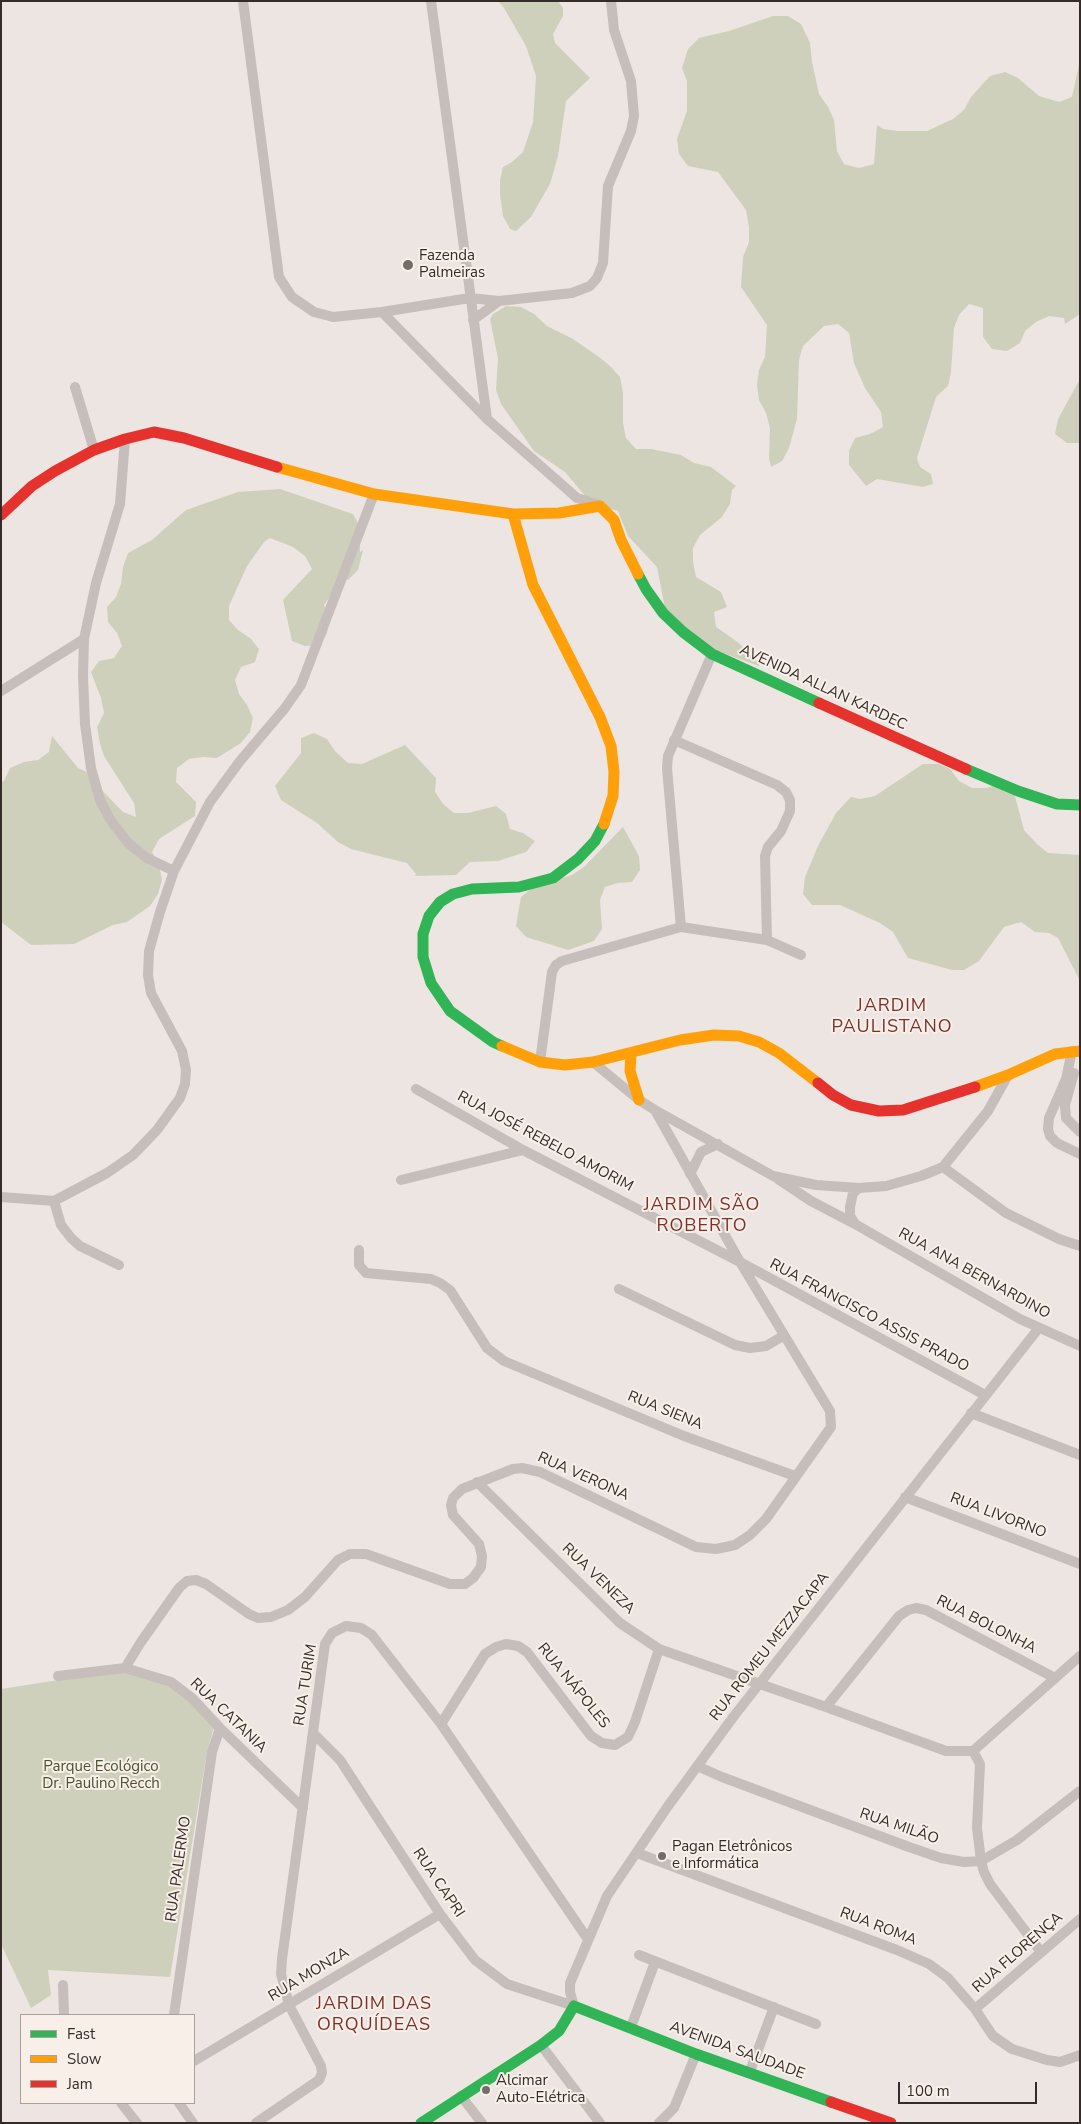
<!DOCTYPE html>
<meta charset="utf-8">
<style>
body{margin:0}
#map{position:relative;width:1081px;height:2124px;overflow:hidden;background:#ece5e1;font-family:"Nunito Sans",sans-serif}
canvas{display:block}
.frame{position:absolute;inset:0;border:2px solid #352b29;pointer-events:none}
.legend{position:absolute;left:20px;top:2014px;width:175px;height:90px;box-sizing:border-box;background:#f8efe9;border:1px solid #aaa19c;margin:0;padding:6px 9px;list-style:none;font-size:15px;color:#352b29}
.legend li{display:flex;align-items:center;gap:10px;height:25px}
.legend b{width:25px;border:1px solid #aaa19c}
.scale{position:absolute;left:898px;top:2082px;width:139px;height:22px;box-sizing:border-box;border:2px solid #352b29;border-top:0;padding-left:6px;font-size:15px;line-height:18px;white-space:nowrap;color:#352b29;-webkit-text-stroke:4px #f8efe9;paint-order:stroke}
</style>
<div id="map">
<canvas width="1081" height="2124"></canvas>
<div class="frame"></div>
<ul class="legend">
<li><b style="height:6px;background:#30b455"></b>Fast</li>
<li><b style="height:6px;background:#ff9f0a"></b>Slow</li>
<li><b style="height:6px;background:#e5322d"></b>Jam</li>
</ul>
<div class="scale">100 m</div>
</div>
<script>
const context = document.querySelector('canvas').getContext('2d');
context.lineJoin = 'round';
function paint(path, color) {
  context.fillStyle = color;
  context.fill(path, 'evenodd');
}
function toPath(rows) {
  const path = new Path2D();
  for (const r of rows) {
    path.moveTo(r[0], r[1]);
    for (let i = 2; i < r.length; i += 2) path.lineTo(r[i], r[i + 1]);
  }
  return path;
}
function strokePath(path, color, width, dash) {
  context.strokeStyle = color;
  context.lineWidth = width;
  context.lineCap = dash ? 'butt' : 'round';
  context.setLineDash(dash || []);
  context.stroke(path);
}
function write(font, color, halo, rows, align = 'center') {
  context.font = font + ' "Nunito Sans",sans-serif';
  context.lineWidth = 4;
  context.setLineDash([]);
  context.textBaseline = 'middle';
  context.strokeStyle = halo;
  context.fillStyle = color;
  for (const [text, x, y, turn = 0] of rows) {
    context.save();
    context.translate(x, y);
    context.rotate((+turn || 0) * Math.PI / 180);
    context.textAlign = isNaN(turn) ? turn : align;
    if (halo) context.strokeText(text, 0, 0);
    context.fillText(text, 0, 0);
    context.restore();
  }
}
paint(toPath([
 [498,1,558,1,563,8,563,16,553,34,555,43,590,78,566,101,558,156,550,184,531,217,516,231,510,229,503,216,500,195,500,180,503,167,512,162,523,152,533,122,536,76,526,46,504,8],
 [773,16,788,16,801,24,810,43,812,62,819,94,828,107,834,120,837,151,844,164,859,168,874,164,877,125,883,129,898,131,927,131,953,119,964,110,971,97,990,76,1005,72,1018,78,1039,96,1059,102,1072,97,1080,60,1080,314,1065,324,1064,318,1049,316,1036,322,1025,331,1020,343,1007,351,992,349,983,337,983,308,969,304,959,315,954,328,951,372,948,386,936,397,917,458,920,467,931,474,933,484,923,487,877,479,866,486,849,465,849,451,855,438,870,434,883,427,881,412,865,388,854,363,849,333,838,324,824,326,803,346,799,360,797,419,789,448,782,461,771,467,769,458,770,428,766,413,759,400,757,385,759,370,765,357,767,325,741,287,743,257,749,242,749,227,746,210,718,172,688,166,679,154,677,139,687,111,687,81,682,68,688,49,699,38,729,31],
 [506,306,521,307,534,314,547,326,573,339,599,357,610,366,620,377,623,393,623,423,626,438,636,449,651,449,681,455,694,463,711,467,736,486,732,490,730,504,722,517,700,535,693,548,693,562,696,577,721,592,727,607,714,612,716,627,739,643,759,664,759,666,701,645,665,608,657,567,628,536,618,511,591,503,565,472,534,451,501,404,496,390,498,359,490,319,493,314],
 [1080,379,1080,443,1067,443,1055,434,1058,419],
 [280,489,353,514,360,527,360,552,363,550,358,570,348,580,344,577,324,605,329,619,327,633,320,645,305,646,292,641,283,600,312,569,305,556,293,547,270,538,264,542,247,566,229,606,229,620,238,630,250,638,259,649,255,662,241,667,235,680,239,694,247,705,253,718,250,732,241,743,217,758,203,757,189,759,177,768,176,782,196,802,195,816,159,839,152,852,159,865,162,880,158,894,150,906,127,922,113,925,74,944,31,945,1,922,1,782,4,781,10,768,24,762,38,760,49,752,52,736,78,768,87,772,94,782,123,812,136,817,134,803,104,756,100,744,97,727,104,713,101,698,91,672,99,661,114,658,122,646,117,633,108,622,107,607,116,597,121,584,123,567,128,553,152,540,186,510,238,492],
 [314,733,327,739,335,751,348,763,362,764,405,745,436,778,435,792,443,804,454,813,468,813,496,806,506,814,510,829,523,833,535,841,526,852,498,861,470,862,456,875,415,876,416,874,407,863,351,849,338,842,317,823,281,800,275,786,301,753,301,738],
 [923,764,938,764,950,769,959,781,972,788,987,788,1001,782,1013,789,1024,830,1037,844,1048,853,1080,855,1080,981,1058,938,1049,933,1035,932,1021,922,1004,927,979,961,964,970,952,970,908,958,893,932,880,923,840,905,812,905,803,894,805,877,818,846,836,813,851,797,860,799,875,796],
 [623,827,639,856,640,870,632,882,618,883,605,887,600,900,602,929,594,941,568,950,526,937,516,926,521,897,532,888,572,875,584,867],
 [117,1671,157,1680,186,1696,214,1727,207,1752,170,1977,48,1970,51,1995,31,2008,1,1944,1,1689]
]), '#cfd0bc');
strokePath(toPath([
 [243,1,279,277,292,297,314,312,333,317,382,312,470,298,499,301,572,293,590,286,597,278,603,263,608,186,631,131,634,116,631,81,614,30,611,1],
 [431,1,487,419,577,498,599,505],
 [382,312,487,419],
 [473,320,499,301],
 [75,387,94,450],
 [125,439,120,504,96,583,84,639,83,676,85,724,91,768,100,800,111,821,129,844,147,858,174,871],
 [1,691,84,639],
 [674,740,777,785,786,792,790,800,790,811,781,831,768,847,765,856,767,940],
 [681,927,667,768,668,756,712,654],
 [1072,1051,1066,1079,1049,1118,1048,1129,1050,1136,1057,1143,1080,1154],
 [540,1062,552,972,556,965,562,961,681,927,767,940,801,955],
 [593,1062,639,1100,655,1110,773,1176,816,1185,859,1188,886,1186,921,1176,943,1167,988,1111,1008,1075],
 [1074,1073,1065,1105,1066,1118,1080,1132],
 [416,1089,523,1150,740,1262,985,1395],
 [943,1167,1006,1213,1059,1239,1080,1246],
 [690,1174,701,1152,718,1144],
 [778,1179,811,1201,855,1224,1020,1319,1080,1346],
 [401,1180,523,1150],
 [1,1197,54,1201,107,1173,133,1155,157,1130,180,1098,185,1084,186,1070,182,1051,151,993,148,975,149,951,160,912,174,871,210,802,240,761,285,708,301,685,374,494],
 [54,1201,61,1225,71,1238,80,1246,119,1265],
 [855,1224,850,1216,850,1207,853,1193,859,1188],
 [359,1250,359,1265,366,1273,431,1279,440,1283,450,1290,487,1348,504,1361,684,1436,795,1476],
 [619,1289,735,1345,750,1348,766,1346,783,1336],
 [971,1413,1080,1455],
 [477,1482,620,1623,659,1649,826,1707,946,1751,973,1751],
 [905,1497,1080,1564],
 [125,1668,141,1642,179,1588,187,1581,196,1580,206,1584,249,1614,258,1618,271,1617,288,1610,305,1597,338,1560,350,1554,366,1554,450,1584,465,1584,473,1578,481,1567,482,1556,479,1544,453,1515,451,1505,453,1498,462,1489,513,1469,522,1468,540,1472,696,1547,716,1549,735,1545,750,1535,766,1519,831,1427,830,1411,740,1262,655,1110],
 [58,1676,125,1668,171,1682,192,1698,220,1728,303,1808],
 [826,1707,899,1616,908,1610,916,1608,926,1610,1055,1678],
 [441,1724,485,1654,496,1647,506,1644,518,1646,527,1652,591,1736,602,1743,615,1745,628,1737,635,1722,659,1649],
 [313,1733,340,1760,440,1914,475,1960,507,1984,574,2006],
 [973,1751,980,1764,977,1828,981,1861,984,1872,990,1884,1041,1952],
 [973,1751,1080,1656],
 [697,1766,722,1777,909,1847,941,1858,964,1862,981,1861,1017,1840,1080,1791],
 [637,1853,897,1950,929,1964,948,1978,975,2009,993,2036,1012,2049,1047,2060,1060,2062,1080,2055],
 [639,1955,816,2024],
 [63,1985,64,2015],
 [574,2006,570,1992,570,1983,607,1896,668,1806,734,1716,1038,1329],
 [975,2009,1080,1919],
 [174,2015,212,1752,220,1728],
 [631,2027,655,1962],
 [541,2045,600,2123],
 [194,2061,440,1914],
 [750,2071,774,2007],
 [461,2096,482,2123],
 [121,2103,137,2123],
 [179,2103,193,2123],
 [256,2123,319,2080,322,2073,321,2066,289,2005,281,1974,282,1959,325,1644,332,1633,346,1626,361,1628,372,1635,441,1724,587,1938],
 [659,2123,674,2108,696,2054]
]), '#c5beba', 10);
strokePath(toPath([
 [638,574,646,589,663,613,683,632,712,654,819,703],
 [966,769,1018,791,1057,804,1080,805],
 [502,1046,493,1042,450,1011,431,983,423,957,423,934,429,916,440,902,453,894,472,889,519,887,553,878,578,859,595,841,604,824],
 [421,2123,541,2045,559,2031,574,2006,696,2054,831,2102]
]), '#30b455', 11);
strokePath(toPath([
 [277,467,374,494,513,514,559,513,600,506,614,520,621,540,638,574],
 [513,514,533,585,600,717,611,746,614,772,613,796,604,824],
 [502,1046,540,1062,565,1065,593,1062,680,1040,714,1035,739,1036,759,1042,779,1053,818,1083],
 [631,1053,630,1071,639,1100],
 [975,1087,1008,1075,1055,1054,1080,1051]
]), '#ff9f0a', 11);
strokePath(toPath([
 [1,515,32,486,55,471,94,450,125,439,154,432,184,438,277,467],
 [819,703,966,769],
 [818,1083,833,1095,851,1105,879,1111,903,1110,975,1087],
 [831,2102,891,2123]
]), '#e5322d', 11);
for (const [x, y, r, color] of [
 [408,265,6,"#756c69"],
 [662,1856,5,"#756c69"],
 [486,2090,5,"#756c69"]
]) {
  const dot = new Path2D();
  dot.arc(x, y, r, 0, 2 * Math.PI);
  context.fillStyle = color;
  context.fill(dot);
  strokePath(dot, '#f8efe9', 2);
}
write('15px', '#352b29', '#f8efe9', [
 ["Fazenda",419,256],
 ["Palmeiras",419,273],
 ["Pagan Eletrônicos",672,1847],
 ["e Informática",672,1864],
 ["Alcimar",496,2081],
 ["Auto-Elétrica",496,2098]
], 'left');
write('15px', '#352b29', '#f8efe9', [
 ["AVENIDA ALLAN KARDEC",823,688,25],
 ["RUA JOSÉ REBELO AMORIM",545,1142,28],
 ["RUA ANA BERNARDINO",974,1274,29],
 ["RUA FRANCISCO ASSIS PRADO",869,1316,28],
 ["RUA SIENA",665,1411,22],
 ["RUA VERONA",583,1477,24],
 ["RUA LIVORNO",998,1516,21],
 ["RUA VENEZA",598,1579,44],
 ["RUA BOLONHA",986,1625,27],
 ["RUA ROMEU MEZZACAPA",770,1647,-52],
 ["RUA TURIM",306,1685,-81],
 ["RUA NÁPOLES",573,1686,51],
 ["RUA CATANIA",228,1716,44],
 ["RUA MILÃO",899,1827,19],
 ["RUA PALERMO",179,1869,-82],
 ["RUA CAPRI",438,1883,56],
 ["RUA ROMA",878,1927,21],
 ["RUA FLORENÇA",1018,1953,-41],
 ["RUA MONZA",309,1975,-31],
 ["AVENIDA SAUDADE",737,2051,20]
]);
write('15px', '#4a512f', '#f8efe9', [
 ["Parque Ecológico",101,1767],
 ["Dr. Paulino Recch",101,1784]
]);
context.letterSpacing = '1px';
write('18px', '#7d3029', '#f8efe9', [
 ["JARDIM",892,1007],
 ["PAULISTANO",892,1028],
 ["JARDIM SÃO",702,1206],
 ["ROBERTO",702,1227],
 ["JARDIM DAS",374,2005],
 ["ORQUÍDEAS",374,2026]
]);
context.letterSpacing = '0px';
</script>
